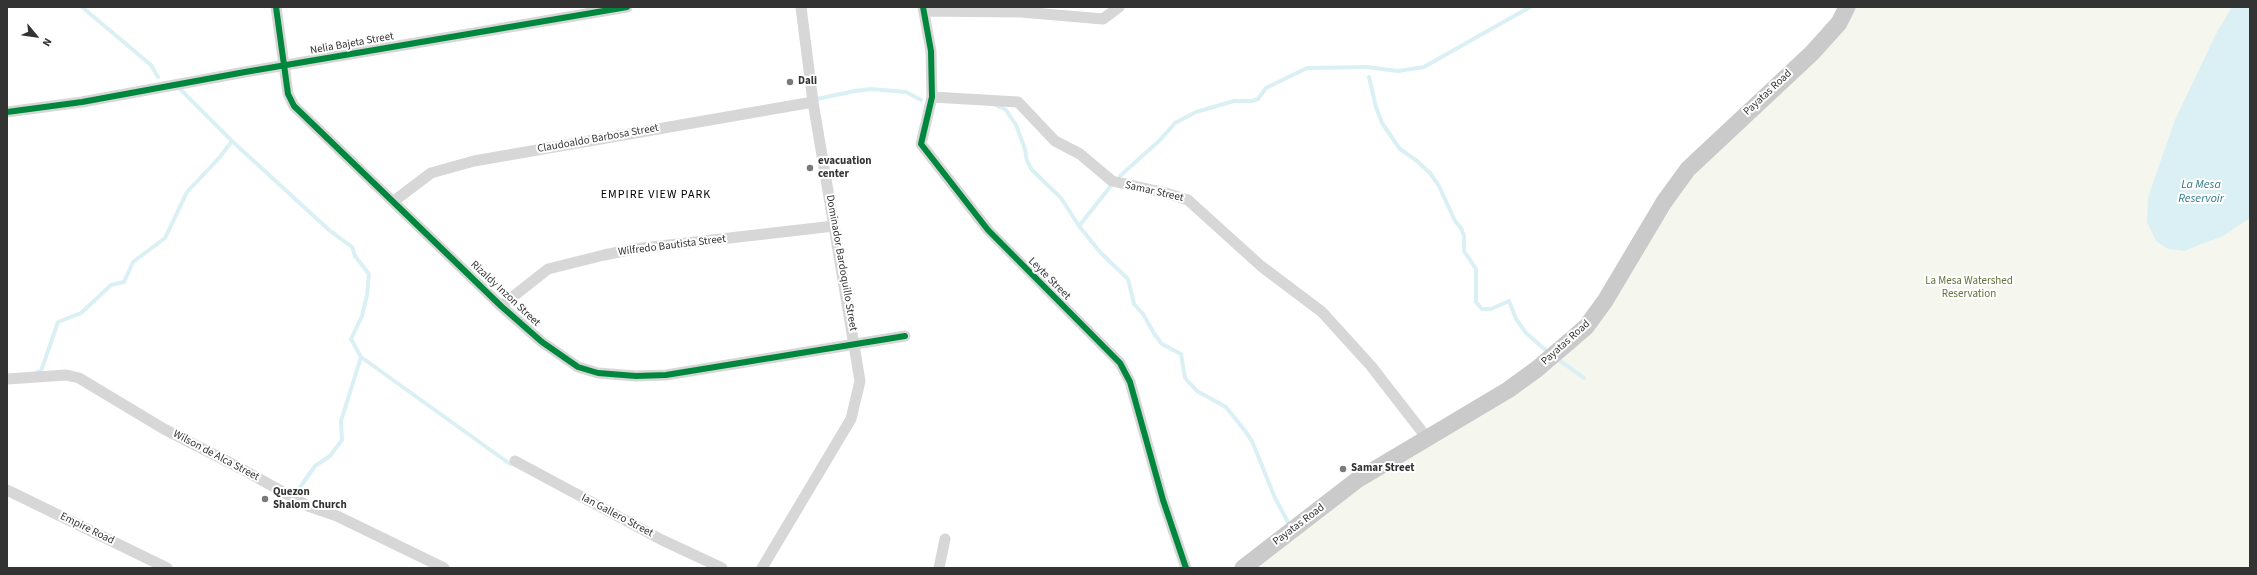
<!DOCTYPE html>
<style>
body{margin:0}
#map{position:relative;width:2257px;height:575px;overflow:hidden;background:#fff;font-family:"Source Sans 3",sans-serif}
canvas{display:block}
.frame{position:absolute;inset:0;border:8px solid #333;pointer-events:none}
.north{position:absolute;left:16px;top:16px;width:40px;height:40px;-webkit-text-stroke:3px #fff;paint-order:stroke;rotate:119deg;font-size:11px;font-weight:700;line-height:16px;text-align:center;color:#333}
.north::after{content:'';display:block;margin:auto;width:14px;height:18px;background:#333;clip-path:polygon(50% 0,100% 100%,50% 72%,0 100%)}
</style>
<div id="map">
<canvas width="2257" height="575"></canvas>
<div class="frame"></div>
<div class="north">N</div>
</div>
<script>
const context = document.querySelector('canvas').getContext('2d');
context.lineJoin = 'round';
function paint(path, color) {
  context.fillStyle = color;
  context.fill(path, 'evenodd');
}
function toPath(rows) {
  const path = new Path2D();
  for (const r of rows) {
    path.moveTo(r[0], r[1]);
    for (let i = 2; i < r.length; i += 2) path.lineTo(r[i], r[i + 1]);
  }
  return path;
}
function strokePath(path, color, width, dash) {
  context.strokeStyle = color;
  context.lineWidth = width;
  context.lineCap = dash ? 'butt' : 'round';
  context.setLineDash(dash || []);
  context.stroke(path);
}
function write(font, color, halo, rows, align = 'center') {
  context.font = font + ' "Source Sans 3",sans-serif';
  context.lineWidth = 4;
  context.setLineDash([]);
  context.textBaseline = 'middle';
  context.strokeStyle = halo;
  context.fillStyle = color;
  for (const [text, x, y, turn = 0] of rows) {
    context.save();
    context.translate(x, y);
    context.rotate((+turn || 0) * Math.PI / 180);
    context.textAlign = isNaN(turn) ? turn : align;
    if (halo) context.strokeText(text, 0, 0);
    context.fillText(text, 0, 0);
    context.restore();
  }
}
paint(toPath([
 [1847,7,2250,7,2250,568,1243,568,1575,337,1664,202]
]), '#f5f7ee');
paint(toPath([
 [2232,7,2250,7,2250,218,2223,236,2184,251,2168,249,2156,241,2147,222,2148,197,2175,120,2216,34]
]), '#dbf0f4');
strokePath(toPath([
 [82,7,151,65,158,77],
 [1369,77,1376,107,1382,123,1400,149,1417,161,1430,173,1439,186,1455,221,1461,228,1464,236,1464,251,1476,269,1476,302,1482,309,1491,309,1509,301,1516,319,1526,333,1549,353],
 [179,88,232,141,329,230,352,247,355,256,369,274,367,295,362,316,351,339,361,357,341,421,342,440,330,456,315,466,298,490],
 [817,99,855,91,871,89,906,92,921,100],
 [994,104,1006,110,1016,125,1025,149,1027,161,1032,170,1061,198,1079,226,1100,252,1128,279,1134,304,1143,314,1155,335,1162,344,1181,354,1185,378,1197,391,1226,407,1245,431,1252,441,1275,498,1290,526],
 [1120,176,1160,140,1175,123,1196,112,1234,101,1252,101,1258,99,1266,88,1307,68,1367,67,1398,71,1424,67,1530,7],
 [1079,226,1110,187],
 [361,357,510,464],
 [1556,358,1584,378],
 [37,372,41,371,58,322,81,313,111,285,124,282,133,262,165,238,187,192,219,158,232,141]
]), '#dbf0f4', 4);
strokePath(toPath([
 [276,7,288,94,294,106,501,306,542,342,578,367,598,373,636,376,666,375,905,336],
 [923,7,931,51,932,97,921,144,988,230,1120,363,1130,382,1163,500,1186,568],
 [924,11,1021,12,1103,19,1119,7],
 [932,97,1018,102,1055,141,1080,154,1112,181,1166,193,1188,200,1261,266,1322,312,1371,366,1427,438],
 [7,112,82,102,245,72,627,7],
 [395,203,398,198,431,173,474,161,813,102],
 [501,306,548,269,604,255,634,249,834,226],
 [7,379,66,375,79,378,164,429,240,468,308,506,337,516,444,568],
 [515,461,662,540,722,568],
 [7,490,167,568],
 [762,568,851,419,860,381,813,102,801,7],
 [939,568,945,539]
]), '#d7d7d7', 11);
strokePath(toPath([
 [1243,568,1357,480,1508,390,1537,369,1586,327,1605,301,1664,202,1688,169,1812,53,1839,23,1847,7]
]), '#cacaca', 17);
strokePath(toPath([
 [276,7,288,94,294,106,501,306,542,342,578,367,598,373,636,376,666,375,905,336],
 [923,7,931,51,932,97,921,144,988,230,1120,363,1130,382,1163,500,1186,568],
 [7,112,82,102,245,72,627,7]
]), '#00873e', 6);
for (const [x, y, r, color] of [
 [790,82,4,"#7a7a7a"],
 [810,168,4,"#7a7a7a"],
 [1343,469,4,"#7a7a7a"],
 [265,499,4,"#7a7a7a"]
]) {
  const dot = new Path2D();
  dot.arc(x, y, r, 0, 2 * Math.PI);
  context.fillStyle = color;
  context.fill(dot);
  strokePath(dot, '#fff', 1.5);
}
write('11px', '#333', '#fff', [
 ["Nelia Bajeta Street",352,44,-10],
 ["Payatas Road",1768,93,-43],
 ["Claudoaldo Barbosa Street",598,139,-10],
 ["Samar Street",1154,192,13],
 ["Wilfredo Bautista Street",672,246,-7],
 ["Dominador Bardoquillo Street",841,263,80],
 ["Leyte Street",1049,279,45],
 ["Rizaldy Inzon Street",505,294,43],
 ["Payatas Road",1566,343,-42],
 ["Wilson de Alca Street",216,456,28],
 ["Ian Gallero Street",617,516,28],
 ["Payatas Road",1299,525,-37],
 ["Empire Road",87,529,26]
]);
write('bold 11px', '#333', '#fff', [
 ["Dali",798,82],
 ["evacuation",818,162],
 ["center",818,175],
 ["Samar Street",1351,469],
 ["Quezon",273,493],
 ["Shalom Church",273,506]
], 'left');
write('11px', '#62733b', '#fff', [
 ["La Mesa Watershed",1969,282],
 ["Reservation",1969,295]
]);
write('italic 12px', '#337a88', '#fff', [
 ["La Mesa",2201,185],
 ["Reservoir",2201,199]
]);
context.letterSpacing = '1px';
write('12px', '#000', '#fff', [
 ["EMPIRE VIEW PARK",656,195]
]);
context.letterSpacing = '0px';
</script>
